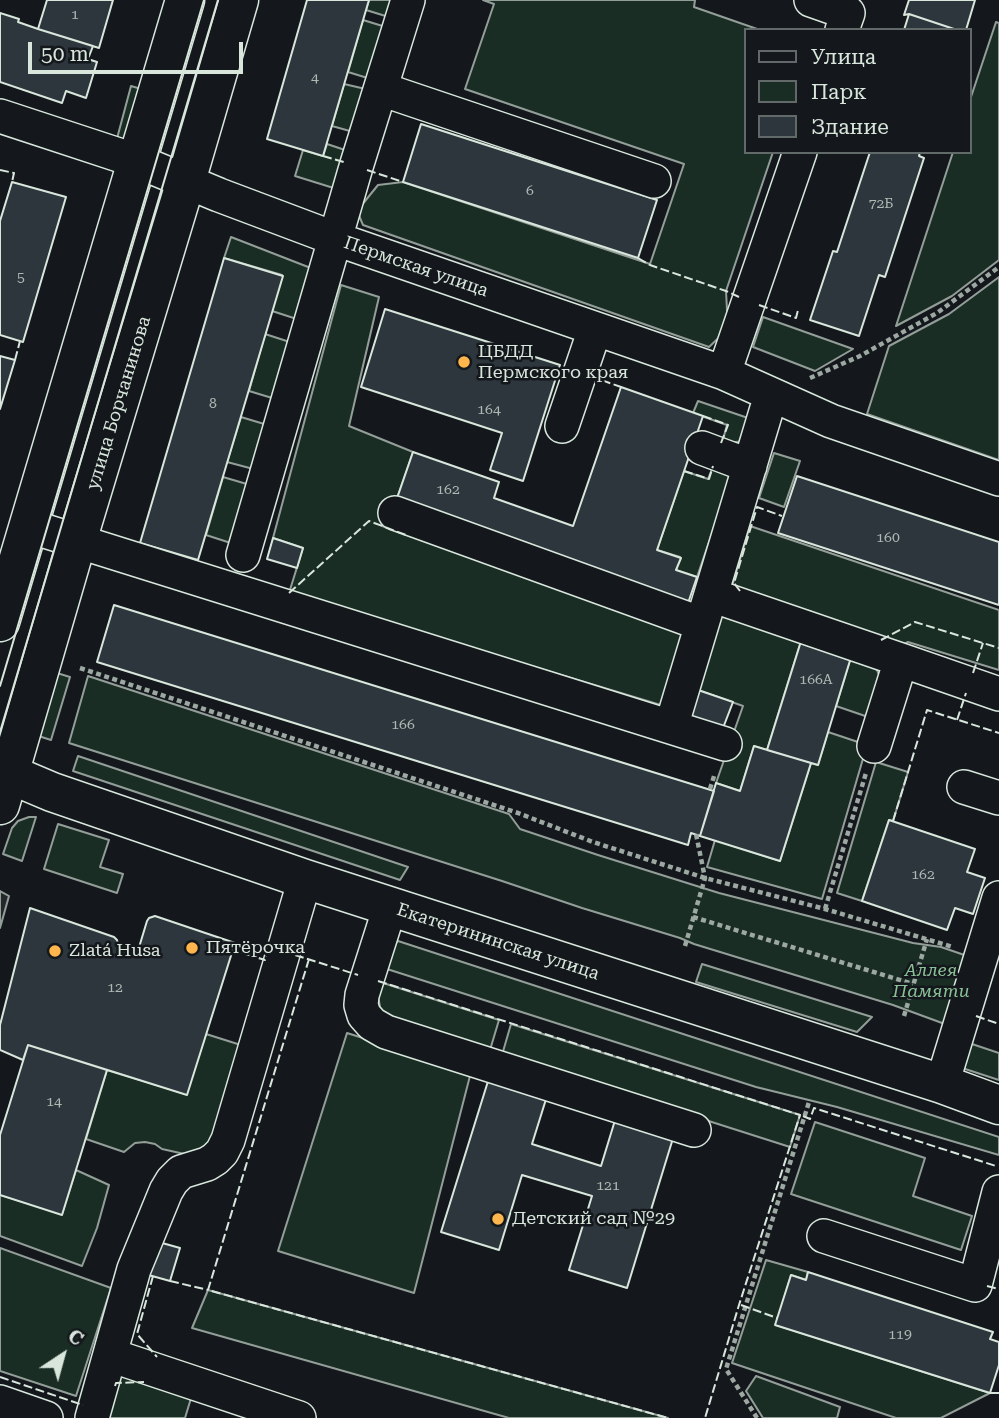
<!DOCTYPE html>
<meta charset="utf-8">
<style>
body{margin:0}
#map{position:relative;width:999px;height:1418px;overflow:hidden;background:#14181c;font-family:"Roboto Serif",serif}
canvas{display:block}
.legend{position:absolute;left:744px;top:28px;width:228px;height:126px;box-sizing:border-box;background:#14181c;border:2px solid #626a69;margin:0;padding:9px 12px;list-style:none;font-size:21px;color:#d8e6dc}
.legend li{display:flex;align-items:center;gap:14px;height:35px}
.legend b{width:35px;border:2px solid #626a69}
.north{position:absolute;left:28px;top:1320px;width:70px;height:70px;-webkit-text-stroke:5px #14181c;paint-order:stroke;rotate:36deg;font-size:19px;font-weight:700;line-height:28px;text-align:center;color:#d8e6dc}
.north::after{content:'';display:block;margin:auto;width:24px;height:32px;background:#d8e6dc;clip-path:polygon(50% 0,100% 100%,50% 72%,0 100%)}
.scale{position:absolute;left:28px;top:42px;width:215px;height:32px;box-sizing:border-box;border:4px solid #d8e6dc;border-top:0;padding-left:9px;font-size:21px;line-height:24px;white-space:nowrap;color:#d8e6dc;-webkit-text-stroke:5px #14181c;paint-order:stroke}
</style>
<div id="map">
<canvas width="999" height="1418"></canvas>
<ul class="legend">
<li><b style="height:9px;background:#14181c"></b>Улица</li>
<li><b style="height:19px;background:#1a2d24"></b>Парк</li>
<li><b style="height:19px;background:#2c363c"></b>Здание</li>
</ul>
<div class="north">С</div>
<div class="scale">50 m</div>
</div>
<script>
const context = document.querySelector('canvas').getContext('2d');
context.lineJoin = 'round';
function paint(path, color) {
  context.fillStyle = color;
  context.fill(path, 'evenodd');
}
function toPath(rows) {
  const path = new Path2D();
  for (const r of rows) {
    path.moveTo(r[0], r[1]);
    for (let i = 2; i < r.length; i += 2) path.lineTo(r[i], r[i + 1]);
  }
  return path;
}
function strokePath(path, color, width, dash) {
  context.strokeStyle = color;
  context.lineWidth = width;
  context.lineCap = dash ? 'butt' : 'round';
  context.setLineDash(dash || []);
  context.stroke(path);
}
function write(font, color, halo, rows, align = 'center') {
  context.font = font + ' "Roboto Serif",serif';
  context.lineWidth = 5;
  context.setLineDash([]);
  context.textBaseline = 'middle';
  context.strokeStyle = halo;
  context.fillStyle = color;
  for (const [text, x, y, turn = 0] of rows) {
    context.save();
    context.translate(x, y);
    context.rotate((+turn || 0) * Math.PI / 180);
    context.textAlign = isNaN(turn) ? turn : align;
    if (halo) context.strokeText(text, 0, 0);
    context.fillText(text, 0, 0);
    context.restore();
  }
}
const green = toPath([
 [369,0,398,0,392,18,366,10,369,0],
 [483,0,695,0,694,7,760,30,745,30,745,152,773,152,726,291,728,329,709,347,363,225,357,211,378,185,403,182,650,264,684,164,465,89,494,4,483,0],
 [363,20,389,28,374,80,348,72,363,20],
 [996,22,999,23,999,260,952,296,896,326,953,152,969,152,969,103,996,22],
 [344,84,370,90,357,133,332,126,344,84],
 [131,86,148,91,136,134,115,146,131,86],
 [327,144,351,152,340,190,295,176,303,150,323,156,327,144],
 [231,237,321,272,306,322,272,311,282,275,224,258,231,237],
 [999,277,999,460,867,414,889,346,949,314,999,277],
 [341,285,379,297,349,426,413,452,394,507,382,526,685,634,664,706,289,593,303,548,273,538,341,285],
 [763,317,853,349,815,371,753,347,763,317],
 [265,334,299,345,282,401,249,391,265,334],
 [698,401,751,419,749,441,722,443,727,425,693,413,698,401],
 [241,417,274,427,261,471,227,462,241,417],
 [774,453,800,461,784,507,759,498,774,453],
 [712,469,732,475,697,577,676,570,680,557,657,550,684,471,708,479,712,469],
 [223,477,257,487,240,546,206,535,223,477],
 [750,526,999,610,999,670,908,642,874,660,727,603,750,526],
 [723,611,802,638,767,750,754,746,740,791,716,783,743,706,698,690,723,611],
 [852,654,866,660,877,670,880,677,871,718,836,706,852,654],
 [47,670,70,677,51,740,29,733,47,670],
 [88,676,509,814,520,829,598,855,719,893,913,943,941,947,976,959,953,1027,893,1005,694,944,680,938,582,908,502,881,69,743,88,676],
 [828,732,867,745,822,899,707,867,715,840,780,861,811,763,818,765,828,732],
 [78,756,408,867,400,880,73,771,78,756],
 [876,762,908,772,893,821,889,820,862,901,837,893,876,762],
 [29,817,36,817,22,861,3,854,12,828,18,821,29,817],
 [58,824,109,840,100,867,123,874,117,893,44,869,58,824],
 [398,941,999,1137,999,1155,837,1107,756,1087,387,969,395,944,398,941],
 [702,964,872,1017,857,1032,696,982,702,964],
 [380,982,499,1020,490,1050,388,1018,380,1007,378,996,380,982],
 [511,1024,800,1115,790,1147,502,1055,511,1024],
 [347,1033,471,1072,414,1293,278,1251,347,1033],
 [206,1034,244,1046,220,1125,206,1146,189,1155,162,1149,155,1144,145,1142,135,1143,124,1152,86,1139,107,1070,186,1094,206,1034],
 [966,1042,999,1053,999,1080,959,1067,966,1042],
 [815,1122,925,1158,913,1196,972,1216,961,1250,791,1194,815,1122],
 [76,1170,109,1185,97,1228,82,1266,0,1236,0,1195,62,1214,76,1170],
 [0,1248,111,1288,76,1396,0,1371,0,1248],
 [766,1260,808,1272,806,1280,791,1275,776,1325,990,1393,941,1418,896,1418,732,1363,766,1260],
 [208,1290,668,1418,509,1418,192,1328,208,1290],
 [120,1366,192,1395,185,1418,102,1418,120,1366],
 [756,1376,840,1407,837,1418,763,1418,746,1391,756,1376]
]);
paint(green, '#1a2d24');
strokePath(green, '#939e99', 2);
const parking = toPath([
 [0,891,9,896,0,928,0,891]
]);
paint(parking, '#24282b');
strokePath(parking, '#939e99', 2);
const building = toPath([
 [47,0,113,0,99,48,38,29,47,0],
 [307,0,369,0,323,156,267,139,307,0],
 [909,0,975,0,966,30,957,30,909,14,904,15,909,0],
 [0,13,19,19,18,22,38,29,93,46,88,59,97,62,86,98,66,91,62,103,0,82,0,13],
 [909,14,957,30,904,30,909,14],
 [421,124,657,200,638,258,403,182,421,124],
 [870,152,920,152,919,156,924,158,885,277,879,275,859,336,810,320,833,251,837,252,870,152],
 [12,182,66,197,23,342,0,335,0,221,12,182],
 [224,258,283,276,198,560,140,543,224,258],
 [385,309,560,365,523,481,490,470,502,433,361,387,385,309],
 [0,356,15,360,0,409,0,356],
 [621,387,703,416,657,550,681,558,676,570,697,577,686,609,394,507,413,452,499,482,494,498,573,526,621,387],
 [797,476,999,542,999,605,778,533,797,476],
 [273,538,303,548,297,568,267,559,273,538],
 [114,605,714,791,700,836,691,833,688,845,97,662,114,605],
 [802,638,852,654,818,765,767,750,802,638],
 [698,690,733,702,723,728,689,716,698,690],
 [754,746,811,763,780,861,700,836,716,783,740,791,754,746],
 [889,820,975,849,967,872,985,878,973,914,955,908,947,930,862,901,889,820],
 [30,908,114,937,117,940,119,948,137,954,147,921,149,918,155,916,235,943,187,1095,28,1045,23,1060,0,1050,0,1025,30,908],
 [28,1045,107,1070,62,1215,0,1195,0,1135,28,1045],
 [489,1078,547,1096,532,1144,601,1166,616,1117,674,1135,627,1288,569,1270,592,1196,522,1175,499,1250,441,1232,489,1078],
 [155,1241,180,1248,170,1281,145,1274,155,1241],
 [808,1272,993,1332,990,1339,999,1342,999,1365,990,1393,775,1325,791,1275,806,1280,808,1272]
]);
paint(building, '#2c363c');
strokePath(building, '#d8e6dc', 2);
const minor = toPath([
 [811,0,848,13,842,30],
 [381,89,654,181],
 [0,116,137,161,219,195,336,239,724,373,831,421,999,479],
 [724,373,800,152],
 [562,426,595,329],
 [702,448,750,466],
 [395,513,702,624],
 [29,526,725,744],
 [243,555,356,167,408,0],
 [711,595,901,660,874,746],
 [901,660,999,694],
 [671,727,771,395],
 [964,787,999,798],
 [390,907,362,995,361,1005,364,1015,372,1024,386,1032,694,1130],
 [942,1084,999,898],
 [824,1236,975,1285,999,1192],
 [110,1355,299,1418],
 [0,1402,46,1418],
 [92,1418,134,1269,166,1191,172,1181,181,1172,207,1164,215,1159,222,1152,228,1140,305,879]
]);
const major = toPath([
 [0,622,185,0],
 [0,770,52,792,305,879,942,1084,999,1105],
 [0,805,77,541,186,181,239,0]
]);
strokePath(minor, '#d8e6dc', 36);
strokePath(major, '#d8e6dc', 41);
strokePath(toPath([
 [810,378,860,356,937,313,999,267],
 [80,668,518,813,593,842,705,878,825,909,953,947],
 [710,789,715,773],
 [825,909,866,773],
 [693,917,913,984],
 [685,946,705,878,696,834],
 [904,1016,927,939],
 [757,1418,726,1369,809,1102]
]), '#9da8a2', 4.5, [5, 3.5]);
strokePath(minor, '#14181c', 33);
strokePath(major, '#14181c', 38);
strokePath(toPath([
 [0,686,204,0],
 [0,732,218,0]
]), '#d8e6dc', 2);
strokePath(toPath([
 [323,156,347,163],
 [0,170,14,173,12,182],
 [367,170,403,182],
 [638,258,650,265,726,291,739,297],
 [759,305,796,318,798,310],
 [15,360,20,341],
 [590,376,621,387],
 [703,416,728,425,721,443],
 [684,471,709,479,713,466],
 [740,591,734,583,757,507,782,516],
 [289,593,369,521,406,535],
 [881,640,915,622,999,648],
 [973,673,983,643],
 [957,720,966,693],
 [893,821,927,710,999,733],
 [233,950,265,960,266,956],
 [295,955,358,975],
 [309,959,208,1290,668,1418],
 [378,981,800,1115,739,1305,705,1418],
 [976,1016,999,1024],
 [803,1116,810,1119,814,1108,996,1166],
 [153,1276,137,1334,157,1357],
 [170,1281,208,1290],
 [987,1286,999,1289],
 [741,1305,777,1318],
 [0,1377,83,1405],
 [115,1386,116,1383,144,1382],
 [990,1393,999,1393]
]), '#d8e6dc', 2, [9, 3.5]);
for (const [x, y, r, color] of [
 [464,362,7,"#ffb74d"],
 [192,948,7,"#ffb74d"],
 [55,951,7,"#ffb74d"],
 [498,1219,7,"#ffb74d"]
]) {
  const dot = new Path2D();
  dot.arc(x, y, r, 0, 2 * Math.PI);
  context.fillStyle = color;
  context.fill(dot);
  strokePath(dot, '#14181c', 2.5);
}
write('14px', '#adbab4', null, [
 ["1",75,15],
 ["4",315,78],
 ["6",530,191],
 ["72Б",881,204],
 ["5",21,278],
 ["8",213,404],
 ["164",489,410],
 ["162",448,490],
 ["160",888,538],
 ["166А",816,680],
 ["166",403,725],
 ["162",923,875],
 ["12",115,988],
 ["14",54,1102],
 ["121",608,1186],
 ["119",900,1335]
]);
write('18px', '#d8e6dc', '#14181c', [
 ["Пермская улица",416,267,19],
 ["улица Борчанинова",119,403,-73],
 ["Екатерининская улица",498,942,18]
]);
write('18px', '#d8e6dc', '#14181c', [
 ["ЦБДД",478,352],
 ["Пермского края",478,373],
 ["Пятёрочка",206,948],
 ["Zlatá Husa",69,951],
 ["Детский сад №29",512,1219]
], 'left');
write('italic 18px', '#8ac095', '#14181c', [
 ["Аллея",931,971],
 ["Памяти",931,992]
]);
</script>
